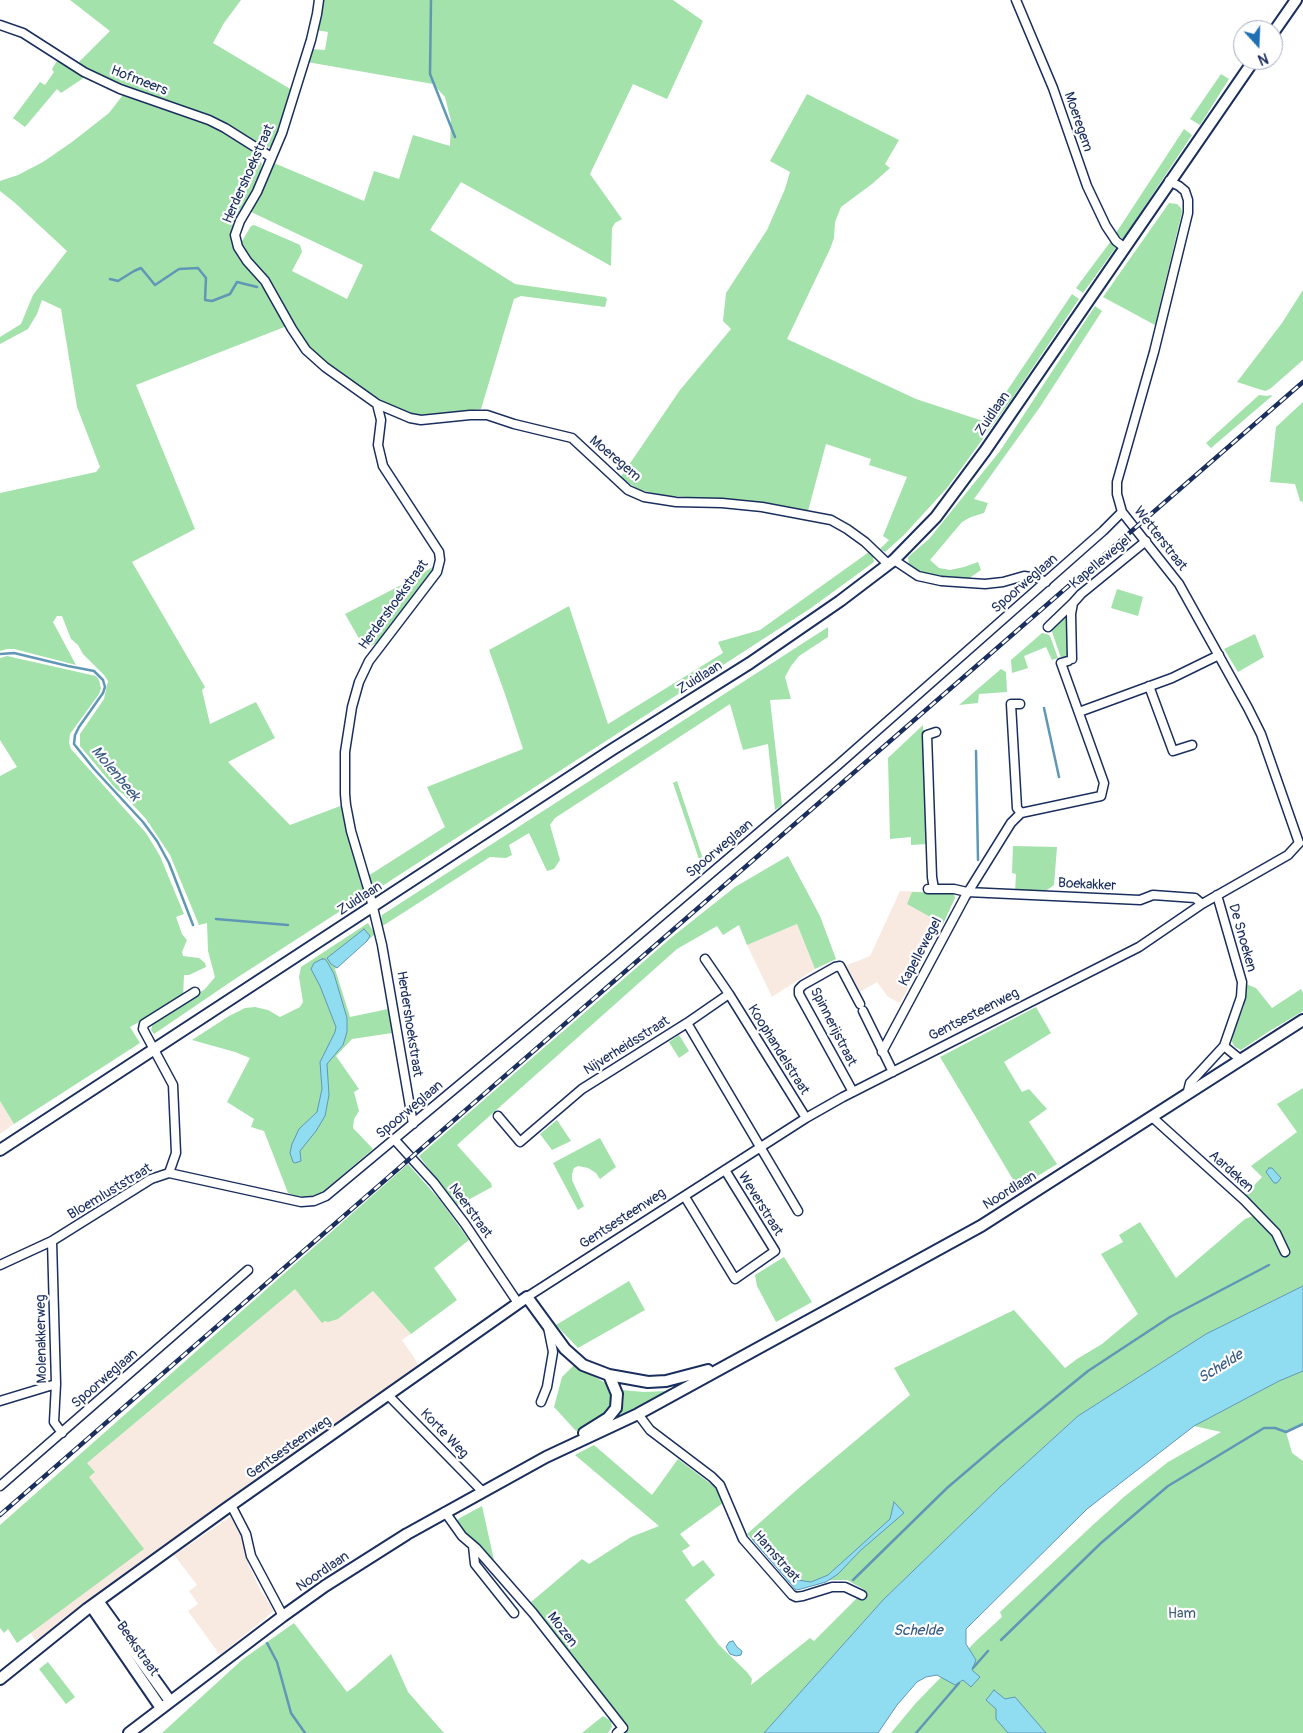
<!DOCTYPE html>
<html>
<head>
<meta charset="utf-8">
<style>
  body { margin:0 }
  #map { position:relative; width:1303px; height:1733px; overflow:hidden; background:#fff; font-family:Pangolin,sans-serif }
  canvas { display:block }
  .north { position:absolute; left:1233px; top:20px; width:50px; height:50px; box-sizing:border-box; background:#fff; border:1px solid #a4acbf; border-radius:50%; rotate:160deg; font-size:14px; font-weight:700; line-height:20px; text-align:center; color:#1b2f5e }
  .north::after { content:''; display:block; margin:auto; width:18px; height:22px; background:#1f6fb2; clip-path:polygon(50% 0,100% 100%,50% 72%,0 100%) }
</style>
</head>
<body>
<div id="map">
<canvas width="1303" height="1733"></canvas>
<div class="north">N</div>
</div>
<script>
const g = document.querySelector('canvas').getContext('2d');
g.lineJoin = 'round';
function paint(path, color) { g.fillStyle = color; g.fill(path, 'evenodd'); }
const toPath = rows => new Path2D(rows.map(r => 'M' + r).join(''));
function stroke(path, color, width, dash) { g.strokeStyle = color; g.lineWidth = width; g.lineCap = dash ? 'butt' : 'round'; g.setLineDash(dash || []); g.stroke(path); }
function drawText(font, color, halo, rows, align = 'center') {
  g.font = font + ' Pangolin,sans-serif'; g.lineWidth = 4.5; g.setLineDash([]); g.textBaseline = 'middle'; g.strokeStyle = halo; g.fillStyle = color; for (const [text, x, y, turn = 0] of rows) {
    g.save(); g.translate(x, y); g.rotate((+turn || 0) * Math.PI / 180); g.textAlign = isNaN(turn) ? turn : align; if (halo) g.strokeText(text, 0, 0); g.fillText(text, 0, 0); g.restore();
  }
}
const built = toPath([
  [900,891,954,893,955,898,900,1003,888,997,877,982,860,992,845,966,870,956],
  [797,924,815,969,772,997,747,945],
  [0,1101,14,1124,0,1134],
  [295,1288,326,1321,338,1319,373,1291,411,1334,402,1340,415,1359,419,1367,212,1513,36,1641,0,1591,0,1563,28,1524,94,1472,86,1463],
  [233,1515,242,1532,249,1566,261,1591,274,1611,220,1655,188,1611,198,1604,189,1591,197,1585,174,1555]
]);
const green = toPath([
  [70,0,241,0,224,23,213,43,292,90,272,145,266,149,237,131,215,119,142,94,95,74,78,63,110,31],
  [321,0,673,0,703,21,667,99,633,84,590,174,622,219,615,223,612,228,611,266,461,182,430,230,515,284,605,297,607,299,605,307,521,296,514,299,481,409,426,416,412,416,370,394,350,381,309,347,302,338,274,286,245,253,240,242,242,241,251,226,254,225,298,244,300,245,302,252,292,271,347,299,363,265,249,211,274,163,364,201,374,171,399,179,413,135,450,146,451,121,445,97,433,84,307,62,311,49,325,50,328,32,316,30],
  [57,61,85,77,61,93,57,89,25,127,13,118,40,82,45,85,54,72,52,69],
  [1221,74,1229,79,1200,125,1190,119],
  [807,94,899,140,885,164,890,168,872,184,841,207,835,222,834,238,830,249,787,339,916,399,986,422,1072,294,1079,299,1009,403,947,488,903,536,885,552,880,549,889,540,883,536,907,477,869,465,871,459,826,444,808,511,727,499,667,496,640,490,620,478,680,390,731,329,723,321,726,293,767,230,785,189,790,172,770,161],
  [123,95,207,124,228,134,259,157,262,164,258,180,235,221,230,238,237,254,269,296,287,326,136,385,195,529,132,562,205,687,202,690,210,724,256,702,275,738,228,762,290,825,343,805,348,835,364,892,362,897,235,979,154,1034,151,1030,153,1023,205,989,215,977,208,951,207,923,199,925,170,855,146,819,123,794,116,789,80,746,80,734,104,699,108,681,104,675,83,654,78,645,71,639,62,616,57,616,53,622,76,665,14,649,7,649,0,651,0,493,96,472,100,467,77,407,61,309,42,300,37,314,28,329,0,344,0,337,21,324,33,295,67,251,14,202,0,191,0,181,18,175,43,162,72,142,109,113],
  [1184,129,1192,135,1123,239,1116,233],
  [1169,203,1177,204,1181,208,1182,212,1155,325,1103,297],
  [1111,241,1117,246,1083,293,1076,288],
  [1303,290,1303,360,1270,389,1265,391,1237,382,1282,323],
  [1095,306,1102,311,1040,407,974,499,988,503,984,513,971,517,962,522,930,560,939,568,950,570,964,567,978,562,981,570,968,579,935,576,918,571,909,565,908,557,929,539,1000,451],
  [1259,395,1267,396,1271,395,1272,396,1211,448,1206,443],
  [1303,402,1303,502,1300,501,1295,484,1270,482,1276,427],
  [869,552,873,557,874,562,811,608,373,892,368,876,445,827,427,787,523,749,505,694,489,650,569,606,608,724,723,653,718,642,760,630],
  [436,565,434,570,380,641,365,649,345,614,411,580],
  [1117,589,1143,597,1138,616,1111,608],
  [1070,610,1070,656,1061,658,1051,629,1053,625],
  [828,627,828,637,799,656,791,666,785,677,791,699,770,700,782,805,775,810,768,744,743,750,730,704,555,818,550,825,560,860,554,869,547,871,529,833,509,845,512,855,506,858,490,857,381,927,380,923,382,915],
  [1042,633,1047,634,1050,636,1058,658,1052,660,1046,647,1024,656,1028,668,1012,673,1011,660],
  [1255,634,1264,657,1238,672,1224,649],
  [7,656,87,674,96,676,99,680,101,688,99,694,70,734,69,743,71,749,146,833,160,856,184,914,176,917,182,934,187,940,182,952,183,956,199,958,205,963,206,967,189,975,184,975,183,998,130,1027,140,1043,14,1124,0,1101,0,776,17,767,0,740,0,658],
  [1001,669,1006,672,1007,692,979,694,978,703,959,705],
  [923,725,928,844,911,845,911,837,890,839,888,758],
  [677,781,706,868,703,871,673,783],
  [1013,846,1057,847,1054,885,1043,893,1015,893,1016,874,1012,873],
  [788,856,820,916,836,959,815,969,797,924,747,945,739,925,723,935,717,926,677,949,457,1145,491,1183,492,1187,457,1206,419,1156,672,937,735,887],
  [912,892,954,893,955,898,943,924,907,904],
  [368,923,375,934,335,969,350,1017,388,1009,392,1033,352,1039,336,1056,359,1089,354,1092,359,1111,354,1119,353,1128,373,1149,321,1193,309,1197,297,1196,288,1193,264,1131,251,1127,254,1119,227,1102,250,1058,235,1052,192,1040,229,1016,245,1008,255,1007,268,1010,280,1017,300,1007,303,1002,299,977,301,967],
  [1246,984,1256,988,1272,1008,1301,989,1303,993,1303,1011,1268,1032,1241,1050,1235,1047,1232,1042,1233,1034,1244,1006],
  [1036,1007,1051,1033,1004,1062,1022,1092,1029,1089,1047,1109,1029,1122,1057,1164,1018,1188,940,1057],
  [679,1035,689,1051,679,1058,669,1042],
  [1303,1088,1303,1286,1206,1334,1078,1416,1001,1486,883,1600,764,1733,617,1733,622,1728,575,1666,576,1661,531,1602,582,1559,589,1564,631,1537,659,1526,575,1455,594,1445,652,1495,678,1459,716,1488,723,1503,680,1534,690,1546,682,1551,693,1567,703,1560,715,1575,685,1600,719,1645,747,1672,752,1679,751,1685,810,1638,814,1641,865,1590,847,1580,831,1580,797,1590,747,1534,800,1487,910,1395,894,1368,1014,1310,1065,1368,1077,1359,1102,1344,1138,1314,1101,1254,1123,1242,1119,1235,1140,1222,1176,1278,1245,1219,1253,1216,1244,1196,1262,1177,1251,1166,1297,1132,1277,1104],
  [557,1120,571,1141,552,1150,540,1134],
  [600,1138,616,1167,600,1179,596,1173,588,1168,578,1166,574,1168,572,1174,572,1180,584,1206,578,1210,553,1163],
  [408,1164,439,1199,469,1240,434,1268,457,1300,411,1334,373,1291,338,1319,328,1322,325,1321,322,1323,295,1289,87,1463,95,1472,89,1477,144,1549,17,1643,8,1629,4,1633,0,1628,0,1525],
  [784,1257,812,1302,776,1322,757,1286,755,1275],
  [629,1281,645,1310,578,1348,556,1325],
  [574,1365,609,1385,614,1394,614,1403,608,1413,576,1431,554,1407,562,1377],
  [1303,1371,1303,1424,1286,1432,1292,1453,1303,1461,1303,1733,891,1733,915,1704,978,1639,1002,1617,1000,1612,1095,1523,1125,1496,1168,1462,1221,1432,1194,1426,1279,1381],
  [622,1390,644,1392,666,1391,668,1393,619,1418,623,1408,624,1396],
  [482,1506,494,1560,482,1548,464,1532,458,1521,458,1519],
  [294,1623,347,1692,355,1686,391,1654,408,1692,444,1733,162,1733,243,1659],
  [48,1662,75,1697,66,1704,39,1669],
  [603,1716,611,1721,612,1727,608,1733,582,1733]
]);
const water = toPath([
  [364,929,370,936,367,941,337,968,331,964,327,958,364,929],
  [322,959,325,959,328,963,334,974,347,1018,347,1032,343,1045,327,1064,329,1095,325,1116,316,1131,300,1151,301,1161,295,1163,293,1162,290,1153,292,1144,299,1129,317,1112,322,1089,320,1062,335,1032,336,1027,320,986,311,969,314,963,322,959],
  [1269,1168,1272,1168,1281,1178,1277,1183,1274,1183,1266,1172,1269,1168],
  [1303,1286,1303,1371,1279,1381,1194,1426,1087,1509,966,1629,966,1644,976,1660,972,1670,980,1677,971,1687,963,1680,955,1685,937,1675,926,1677,917,1682,897,1705,878,1733,764,1733,883,1600,1001,1486,1078,1416,1206,1334,1303,1286],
  [894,1502,904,1513,861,1550,838,1574,826,1582,801,1589,796,1590,752,1539,762,1540,797,1580,811,1582,828,1575,890,1519,894,1502],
  [733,1641,737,1647,742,1651,741,1655,736,1656,730,1654,726,1647,729,1642,733,1641],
  [994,1690,1005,1699,1015,1697,1046,1733,1008,1733,996,1719,996,1709,986,1700,994,1690]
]);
const stream = toPath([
  [431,0,430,74,455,137],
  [110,279,118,281,134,271,141,268,155,285,179,269,198,268,206,278,205,300,212,301,230,294,237,282,257,287],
  [0,654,14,653,68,666,94,671,103,680,105,687,103,693,79,727,75,735,74,744,94,769,143,822,157,841,169,863,193,925],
  [1044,708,1059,777],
  [976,751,978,860],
  [216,919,288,925],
  [853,1580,947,1488,1002,1441,1088,1371,1170,1317,1269,1265],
  [1001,1640,1101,1543,1168,1486,1264,1428,1275,1428,1286,1432,1303,1424],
  [267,1643,277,1662,291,1713,305,1733],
  [973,1668,988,1651],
  [916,1733,959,1683]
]);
const street = toPath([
  [319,0,317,14,311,40,282,133,257,192,240,221,235,235,238,247,247,261,265,281,292,329,306,350,325,367,377,404,381,420,378,445,383,466,439,552,440,560,437,572,369,661,359,682,352,707,345,752,345,794,346,805,351,831,370,895,382,945,413,1124],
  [1016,0,1053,88,1087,186,1106,226,1116,241,1125,248],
  [0,25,23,33,84,72,120,89,209,120,225,128,271,157],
  [1169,181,1179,186,1185,191,1188,200,1188,213,1154,352,1117,482,1117,494,1122,512,1179,584,1248,708,1261,734,1299,843],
  [377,404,410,418,421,420,470,415,487,415,514,424,572,438,628,490,644,497,676,502,722,503,762,507,831,520,847,529,865,542,888,564],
  [894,560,918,576,941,581,985,584,1003,582,1024,576,1038,578,1046,582],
  [1048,627,1073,603],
  [1072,659,1071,614,1073,603,1081,594,1146,541],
  [1149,686,1173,751,1192,745],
  [1020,704,1011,704,1017,808,1021,813],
  [1079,712,1172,678,1219,655],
  [928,889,954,889,967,892,1140,900,1153,895,1195,898,1202,904],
  [934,889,932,877,927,735,936,732],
  [705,959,729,994,806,1118],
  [863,1011,893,1072],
  [687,1023,798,1211],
  [1224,1046,1241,1060],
  [882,1052,965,897,1011,823,1021,813,1101,796,1104,783,1061,663,1068,661],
  [853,1092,799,994,799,989,803,985,835,967,840,966,860,1004],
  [1187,1095,1190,1083,1224,1046,1241,997,1242,982,1217,895],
  [498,1116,520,1142,582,1089,687,1023,729,994],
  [1152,1117,1244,1200,1276,1233,1285,1252],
  [394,1139,434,1183,465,1224,518,1303],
  [169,1173,176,1153,173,1085,143,1029,144,1024,195,992],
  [685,1197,735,1279,775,1251,725,1170],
  [52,1241,56,1384,54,1422,62,1433],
  [0,1265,52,1241,151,1179,169,1173,301,1202,314,1201,326,1196,614,956,838,765,1103,531,1122,512],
  [527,1297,806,1118,843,1097,1139,947,1202,904,1288,855,1299,843],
  [388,1395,482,1491],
  [0,1401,56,1384],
  [541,1402,547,1387,553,1352,548,1327],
  [638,1414,650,1430,712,1477,720,1485,743,1539,792,1595,796,1597,803,1596,832,1587,845,1587,862,1595],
  [0,1486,248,1270],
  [231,1505,246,1534,251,1556,283,1616],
  [445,1512,462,1536,476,1548,533,1613,623,1728,617,1733],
  [473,1546,475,1564,514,1613]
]);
const secondary = toPath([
  [1273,33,1296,0],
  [0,1150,613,749,750,663,840,601,894,560,936,517,985,451,1254,60],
  [584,1433,608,1418,616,1408,617,1394,609,1375],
  [98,1601,170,1701],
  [91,1606,161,1708],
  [0,1679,87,1609,224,1510,527,1297,565,1349,583,1365,609,1375,648,1382,666,1381,708,1370],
  [129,1733,283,1616,325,1586,407,1534,546,1457,638,1414,981,1226,1303,1020]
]);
const rail = toPath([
  [0,1515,1303,382]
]);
const streetNames = [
  ["Hofmeers",139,81,21],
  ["Moeregem",1078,122,71],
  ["Herdershoekstraat",249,174,-66],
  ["Zuidlaan",993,414,-56],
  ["Moeregem",615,459,40],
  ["Wetterstraat",1160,539,52],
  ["Kapellewegel",1101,562,-40],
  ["Spoorweglaan",1025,584,-41],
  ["Herdershoekstraat",394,605,-54],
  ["Zuidlaan",700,678,-32],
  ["Spoorweglaan",720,849,-40],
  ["Boekakker",1087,885,3],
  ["Zuidlaan",360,899,-33],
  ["De Snoeken",1242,938,74],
  ["Kapellewegel",921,952,-62],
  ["Gentsesteenweg",974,1015,-27],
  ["Herdershoekstraat",409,1024,81],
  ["Spinnerijstraat",833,1027,63],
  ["Nijverheidsstraat",627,1046,-32],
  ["Koophandelstraat",778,1050,58],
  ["Spoorweglaan",410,1110,-40],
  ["Aardeken",1231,1172,42],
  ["Noordlaan",1010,1191,-32],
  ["Bloemluststraat",110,1192,-31],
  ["Weverstraat",760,1204,58],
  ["Neerstraat",470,1211,54],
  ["Gentsesteenweg",623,1219,-33],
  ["Molenakkerweg",42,1339,-91],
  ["Spoorweglaan",105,1379,-41],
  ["Korte Weg",444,1434,46],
  ["Gentsesteenweg",289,1448,-35],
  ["Hamstraat",776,1557,49],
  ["Noordlaan",323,1572,-34],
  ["Mozen",562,1630,52],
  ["Beekstraat",137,1649,55]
];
const parkNames = [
  ["Ham",1182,1614]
];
const waterNames = [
  ["Molenbeek",115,774,50],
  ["Schelde",1221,1367,-32],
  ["Schelde",918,1631]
];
paint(built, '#f9eae1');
paint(green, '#a3e2aa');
paint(water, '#90dcf1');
stroke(water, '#6197b6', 1);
stroke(stream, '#6197b6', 2.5);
stroke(street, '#1b2f5e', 11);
stroke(secondary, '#1b2f5e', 14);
stroke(street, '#fff', 8);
stroke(secondary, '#fff', 10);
stroke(rail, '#1b2f5e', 4.5);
stroke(rail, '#fff', 2.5, [8]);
drawText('14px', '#1b2f5e', '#fff', streetNames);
drawText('14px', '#3d5c71', '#fff', parkNames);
drawText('italic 15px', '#385a83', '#fff', waterNames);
</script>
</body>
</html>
